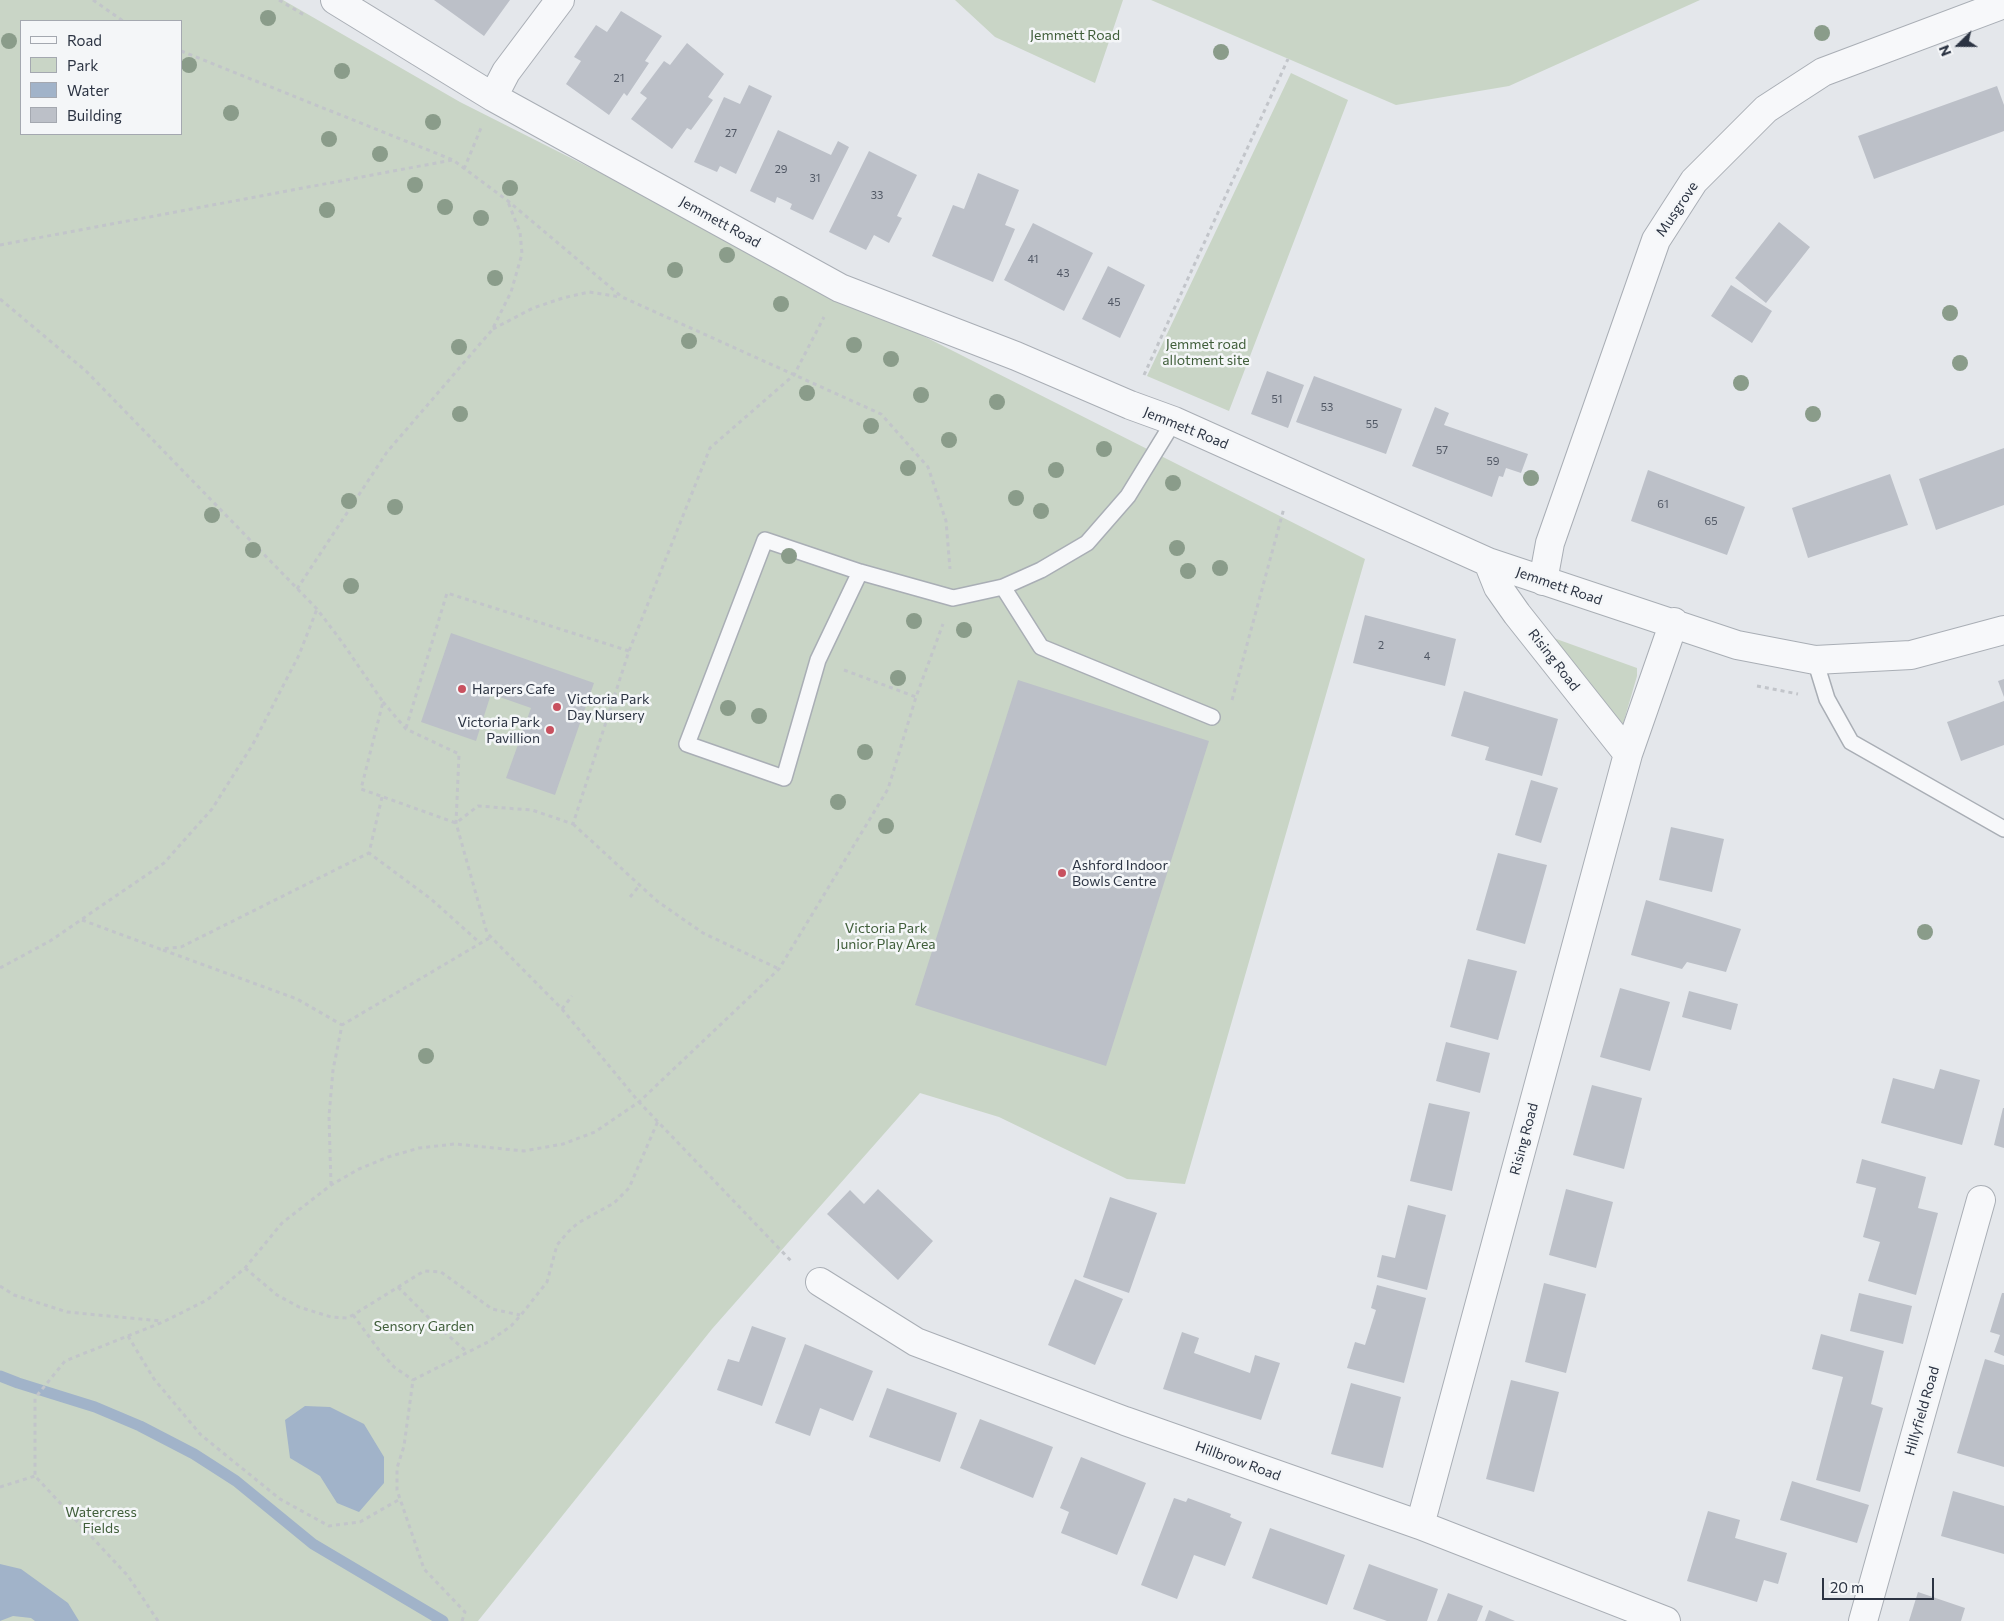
<!DOCTYPE html>
<html>
<head>
<meta charset="utf-8">
<style>
  body { margin:0 }
  #map { position:relative; width:2004px; height:1621px; overflow:hidden; background:#e4e7eb; font-family:Commissioner,sans-serif }
  canvas { display:block }
  .legend { position:absolute; left:20px; top:20px; width:162px; height:115px; box-sizing:border-box; background:#f4f6f8; border:1px solid #a4a8b0; margin:0; padding:6px 9px; list-style:none; font-size:15px; color:#2c3443 }
  .legend li { display:flex; align-items:center; gap:10px; height:25px }
  .legend b { width:25px; border:1px solid #a4a8b0 }
  .north { position:absolute; left:1934px; top:20px; width:50px; height:50px; -webkit-text-stroke:4px #f4f6f8; paint-order:stroke; rotate:248deg; font-size:14px; font-weight:700; line-height:20px; text-align:center; color:#2c3443 }
  .north::after { content:''; display:block; margin:auto; width:18px; height:22px; background:#2c3443; clip-path:polygon(50% 0,100% 100%,50% 72%,0 100%) }
  .scale { position:absolute; left:1822px; top:1578px; width:112px; height:22px; box-sizing:border-box; border:2px solid #2c3443; border-top:0; padding-left:6px; font-size:15px; line-height:18px; white-space:nowrap; color:#2c3443; -webkit-text-stroke:4px #f4f6f8; paint-order:stroke }
</style>
</head>
<body>
<div id="map">
<canvas width="2004" height="1621"></canvas>
<ul class="legend">
<li><b style="height:6px;background:#f7f8fa"></b>Road</li>
<li><b style="height:14px;background:#c9d5c6"></b>Park</li>
<li><b style="height:14px;background:#a1b3c9"></b>Water</li>
<li><b style="height:14px;background:#bcc0c8"></b>Building</li>
</ul>
<div class="north">N</div>
<div class="scale">20 m</div>
</div>
<script>
const g = document.querySelector('canvas').getContext('2d');
g.lineJoin = 'round';
function paint(path, color) { g.fillStyle = color; g.fill(path, 'evenodd'); }
const toPath = rows => new Path2D(rows.map(r => 'M' + r).join(''));
function stroke(path, color, width, dash) { g.strokeStyle = color; g.lineWidth = width; g.lineCap = dash ? 'butt' : 'round'; g.setLineDash(dash || []); g.stroke(path); }
function drawText(font, color, halo, rows, align = 'center') {
  g.font = font + ' Commissioner,sans-serif'; g.lineWidth = 5; g.setLineDash([]); g.textBaseline = 'middle'; g.strokeStyle = halo; g.fillStyle = color; for (const [text, x, y, turn = 0] of rows) {
    g.save(); g.translate(x, y); g.rotate((+turn || 0) * Math.PI / 180); g.textAlign = isNaN(turn) ? turn : align; if (halo) g.strokeText(text, 0, 0); g.fillText(text, 0, 0); g.restore();
  }
}
const green = toPath([
  [0,0,283,0,460,102,1365,559,1185,1184,1127,1179,999,1117,920,1093,712,1329,478,1621,0,1621],
  [21,21,181,21,181,134,21,134],
  [955,0,1123,0,1095,83,995,37],
  [1151,0,1700,0,1509,86,1396,105],
  [1291,73,1348,100,1229,411,1147,376],
  [1548,636,1637,668,1637,676,1623,724,1544,637]
]);
const water = toPath([
  [305,1406,330,1407,364,1424,384,1457,384,1483,359,1512,337,1503,320,1476,290,1458,285,1420],
  [0,1564,21,1569,68,1603,79,1621,35,1621,31,1618,13,1616,0,1621]
]);
const stream = toPath([
  [0,1376,18,1383,95,1407,140,1426,194,1454,236,1481,313,1544,443,1621]
]);
const building = toPath([
  [434,0,510,0,484,36],
  [621,11,662,36,645,61,649,63,627,96,624,93,609,115,566,84,581,61,574,57,596,25,607,32],
  [687,43,724,74,708,97,713,100,691,130,687,128,672,149,631,119,647,98,640,93,664,61,670,65],
  [749,85,772,96,736,174,720,166,717,172,694,162,724,97,740,104],
  [1997,86,2004,105,2004,131,1874,179,1858,136],
  [778,130,831,155,838,141,849,147,813,220,790,209,792,204,786,201,777,197,775,203,750,191],
  [869,151,917,175,897,216,902,218,889,243,874,235,866,250,829,232],
  [978,173,1019,190,1005,225,1015,229,993,282,932,256,953,205,964,209],
  [1779,222,1810,247,1766,303,1735,278],
  [1033,223,1093,253,1064,311,1004,280],
  [1108,266,1145,285,1120,338,1082,319],
  [1731,285,1772,311,1752,343,1711,316],
  [1267,371,1304,385,1288,428,1251,414],
  [1314,376,1402,409,1386,454,1296,422],
  [1435,407,1449,413,1444,425,1528,454,1521,473,1506,468,1503,477,1499,476,1492,497,1412,466],
  [2004,448,2004,505,1936,530,1919,479],
  [1648,470,1745,507,1727,555,1631,521],
  [1890,474,1908,525,1808,558,1792,508],
  [1365,615,1456,639,1445,686,1353,663],
  [451,633,594,683,555,795,506,778,531,708,491,694,476,741,421,722],
  [2004,679,2004,697,1998,681],
  [1018,680,1209,741,1106,1066,915,1005],
  [1464,691,1558,719,1542,776,1485,760,1489,747,1451,736],
  [2004,701,2004,745,1961,761,1947,722],
  [1531,780,1558,788,1541,843,1515,835],
  [1671,827,1724,839,1712,892,1659,880],
  [1498,853,1547,865,1525,944,1476,930],
  [1646,900,1741,929,1726,972,1687,962,1682,969,1631,955],
  [1468,959,1517,971,1498,1040,1450,1027],
  [1620,988,1670,1002,1650,1071,1600,1057],
  [1689,991,1738,1004,1731,1030,1682,1017],
  [1446,1042,1490,1053,1480,1093,1436,1081],
  [1940,1069,1980,1080,1962,1145,1881,1123,1893,1078,1934,1089],
  [1592,1085,1642,1098,1624,1169,1573,1155],
  [1429,1103,1470,1112,1452,1191,1410,1181],
  [2003,1108,2004,1108,2004,1148,1994,1145],
  [1862,1159,1926,1177,1918,1208,1938,1213,1916,1295,1868,1281,1880,1242,1863,1237,1876,1188,1856,1183],
  [878,1189,933,1241,898,1280,827,1214,850,1190,864,1204],
  [1566,1189,1613,1202,1596,1268,1549,1255],
  [1110,1197,1157,1213,1129,1293,1083,1277],
  [1408,1205,1446,1215,1427,1290,1377,1277,1382,1255,1395,1258],
  [1075,1279,1123,1299,1095,1365,1048,1345],
  [1544,1283,1586,1294,1566,1373,1525,1362],
  [1377,1285,1426,1298,1404,1383,1347,1368,1355,1342,1365,1345,1376,1310,1371,1308],
  [1859,1293,1912,1306,1903,1344,1850,1331],
  [2002,1293,2004,1293,2004,1356,1994,1352,2000,1335,1990,1332],
  [752,1326,786,1338,762,1406,717,1390,728,1359,739,1362],
  [1182,1332,1199,1338,1194,1353,1250,1373,1255,1355,1280,1363,1261,1420,1163,1389],
  [1821,1334,1884,1351,1871,1404,1883,1408,1860,1492,1816,1480,1843,1377,1812,1369],
  [805,1344,873,1371,853,1421,820,1408,810,1436,775,1423],
  [1985,1359,2004,1365,2004,1467,1957,1453],
  [1511,1380,1559,1392,1534,1492,1486,1479],
  [1351,1383,1401,1397,1383,1468,1331,1454],
  [887,1388,957,1413,940,1462,869,1437],
  [980,1419,1053,1447,1033,1498,960,1468],
  [1081,1457,1146,1483,1117,1555,1061,1533,1069,1512,1060,1508],
  [1792,1481,1869,1505,1857,1543,1780,1520],
  [1953,1491,2004,1506,2004,1554,1941,1536],
  [1174,1498,1186,1502,1188,1498,1231,1514,1230,1517,1242,1522,1225,1566,1194,1555,1177,1599,1141,1585],
  [1708,1511,1740,1520,1735,1538,1787,1553,1778,1584,1764,1580,1757,1602,1687,1581],
  [1270,1528,1345,1555,1327,1605,1252,1578],
  [1369,1564,1438,1589,1427,1621,1387,1621,1353,1609],
  [1918,1592,1965,1608,1961,1621,1909,1621],
  [1448,1593,1483,1606,1477,1621,1437,1621],
  [1489,1610,1515,1621,1485,1621]
]);
const path = toPath([
  [93,0,123,21],
  [279,0,304,15],
  [181,51,453,160,508,201,622,297,881,414,928,467,946,521,950,569],
  [464,169,481,128],
  [0,245,452,160],
  [0,299,86,371,317,609,342,642,383,702,361,789,456,823,478,806,532,810,573,824,629,651,710,448,794,375,824,317],
  [493,329,533,308,563,298,589,292,621,297],
  [1144,375,1288,59],
  [297,589,387,452,492,330,511,292,522,254,520,232,508,202],
  [844,670,916,697],
  [1757,686,1798,694],
  [1232,700,1284,508],
  [383,702,406,729,459,754,456,823,487,933,562,1009,639,1102,793,1263],
  [406,728,447,593,629,651],
  [382,797,369,853,431,899,480,943],
  [573,824,657,901,703,933,779,969],
  [630,897,640,885],
  [82,920,160,949,181,947,369,853],
  [163,950,297,999,342,1025],
  [0,968,50,941,164,863,212,809,253,744,299,655,317,609],
  [562,1009,572,996],
  [331,1185,329,1116,333,1070,342,1025,491,937],
  [245,1268,277,1295,299,1307,331,1317,347,1318,353,1315,424,1271,441,1272,492,1309,520,1315],
  [0,1286,14,1295,67,1312,161,1321],
  [398,1287,433,1322,467,1352],
  [353,1315,379,1350,394,1367,413,1380],
  [128,1336,154,1379,201,1435,280,1499,329,1526,360,1522,400,1499],
  [0,1487,35,1476],
  [158,1621,128,1576,35,1476,35,1398,65,1361,163,1322,207,1300,245,1268,282,1223,331,1185,359,1169,388,1157,419,1148,455,1144,524,1151,563,1144,595,1132,639,1102,779,969,888,789,916,697,943,624],
  [462,1621,465,1612,424,1569,397,1490,397,1468,404,1446,413,1380,488,1342,511,1326,521,1315,547,1282,557,1245,568,1232,578,1223,614,1203,629,1188,658,1121]
]);
const lane = toPath([
  [860,572,818,660,784,778,687,744,765,540,860,572,953,598,1003,587,1041,570,1087,543,1128,496,1174,421],
  [1003,587,1041,647,1212,717],
  [1815,660,1827,699,1851,742,2004,829]
]);
const street = toPath([
  [335,0,493,97,840,288,1016,356,1130,405,1174,421,1488,562,1737,645,1815,660,1911,655,2004,630],
  [493,97,506,72,560,0],
  [1488,562,1498,587,1517,614,1628,754],
  [1543,581,1550,543,1656,240,1694,181,1766,109,1823,72,2004,4],
  [820,1282,916,1342,1125,1421,1420,1525,1666,1621],
  [1420,1525,1628,754,1674,622],
  [1863,1621,1981,1200]
]);
const trees = [
  [268,18],
  [1822,33],
  [9,41],
  [1221,52],
  [189,65],
  [342,71],
  [231,113],
  [433,122],
  [329,139],
  [380,154],
  [415,185],
  [510,188],
  [445,207],
  [327,210],
  [481,218],
  [727,255],
  [675,270],
  [495,278],
  [781,304],
  [1950,313],
  [689,341],
  [854,345],
  [459,347],
  [891,359],
  [1960,363],
  [1741,383],
  [807,393],
  [921,395],
  [997,402],
  [460,414],
  [1813,414],
  [871,426],
  [949,440],
  [1104,449],
  [908,468],
  [1056,470],
  [1531,478],
  [1173,483],
  [1016,498],
  [349,501],
  [395,507],
  [1041,511],
  [212,515],
  [1177,548],
  [253,550],
  [789,556],
  [1220,568],
  [1188,571],
  [351,586],
  [914,621],
  [964,630],
  [898,678],
  [728,708],
  [759,716],
  [865,752],
  [838,802],
  [886,826],
  [1925,932],
  [426,1056]
];
const markers = [
  [462,689,5,"#c8515f"],
  [557,707,5,"#c8515f"],
  [550,730,5,"#c8515f"],
  [1062,873,5,"#c8515f"]
];
const numberNames = [
  ["21",619,78],
  ["27",731,133],
  ["29",781,169],
  ["31",815,178],
  ["33",877,195],
  ["41",1033,259],
  ["43",1063,273],
  ["45",1114,302],
  ["51",1277,399],
  ["53",1327,407],
  ["55",1372,424],
  ["57",1442,450],
  ["59",1493,461],
  ["61",1663,504],
  ["65",1711,521],
  ["2",1381,645],
  ["4",1427,656]
];
const parkNames = [
  ["Jemmett Road",1075,35],
  ["Jemmet road",1206,344],
  ["allotment site",1206,360],
  ["Victoria Park",886,928],
  ["Junior Play Area",886,944],
  ["Sensory Garden",424,1326],
  ["Watercress",101,1512],
  ["Fields",101,1528]
];
const streetNames = [
  ["Musgrove",1677,209,-56],
  ["Jemmett Road",720,222,29],
  ["Jemmett Road",1186,428,22],
  ["Jemmett Road",1559,586,19],
  ["Rising Road",1554,660,52],
  ["Rising Road",1524,1139,-75],
  ["Hillyfield Road",1922,1411,-74],
  ["Hillbrow Road",1238,1461,20]
];
const poiNames = [
  ["Harpers Cafe",472,689],
  ["Victoria Park",567,699],
  ["Day Nursery",567,715],
  ["Victoria Park",540,722,"right"],
  ["Pavillion",540,738,"right"],
  ["Ashford Indoor",1072,865],
  ["Bowls Centre",1072,881]
];
paint(green, '#c9d5c6');
paint(water, '#a1b3c9');
stroke(stream, '#a1b3c9', 11);
paint(building, '#bcc0c8');
stroke(lane, '#a9aeb5', 18);
stroke(street, '#a9aeb5', 30);
stroke(path, '#c2c5ca', 3, [4, 4]);
stroke(lane, '#f7f8fa', 15);
stroke(street, '#f7f8fa', 28);
g.fillStyle = '#8a9c8a';
for (const [x, y] of trees) { g.beginPath(); g.arc(x, y, 8, 0, 2 * Math.PI); g.fill(); }
for (const [x, y, r, color] of markers) { const dot = new Path2D(); dot.arc(x, y, r, 0, 2 * Math.PI); g.fillStyle = color; g.fill(dot); stroke(dot, '#f4f6f8', 2); }
drawText('11px', '#505764', null, numberNames);
drawText('14px', '#405e3a', '#f4f6f8', parkNames);
drawText('14px', '#2c3443', '#f4f6f8', streetNames);
drawText('14px', '#2c3443', '#f4f6f8', poiNames, 'left');
</script>
</body>
</html>
